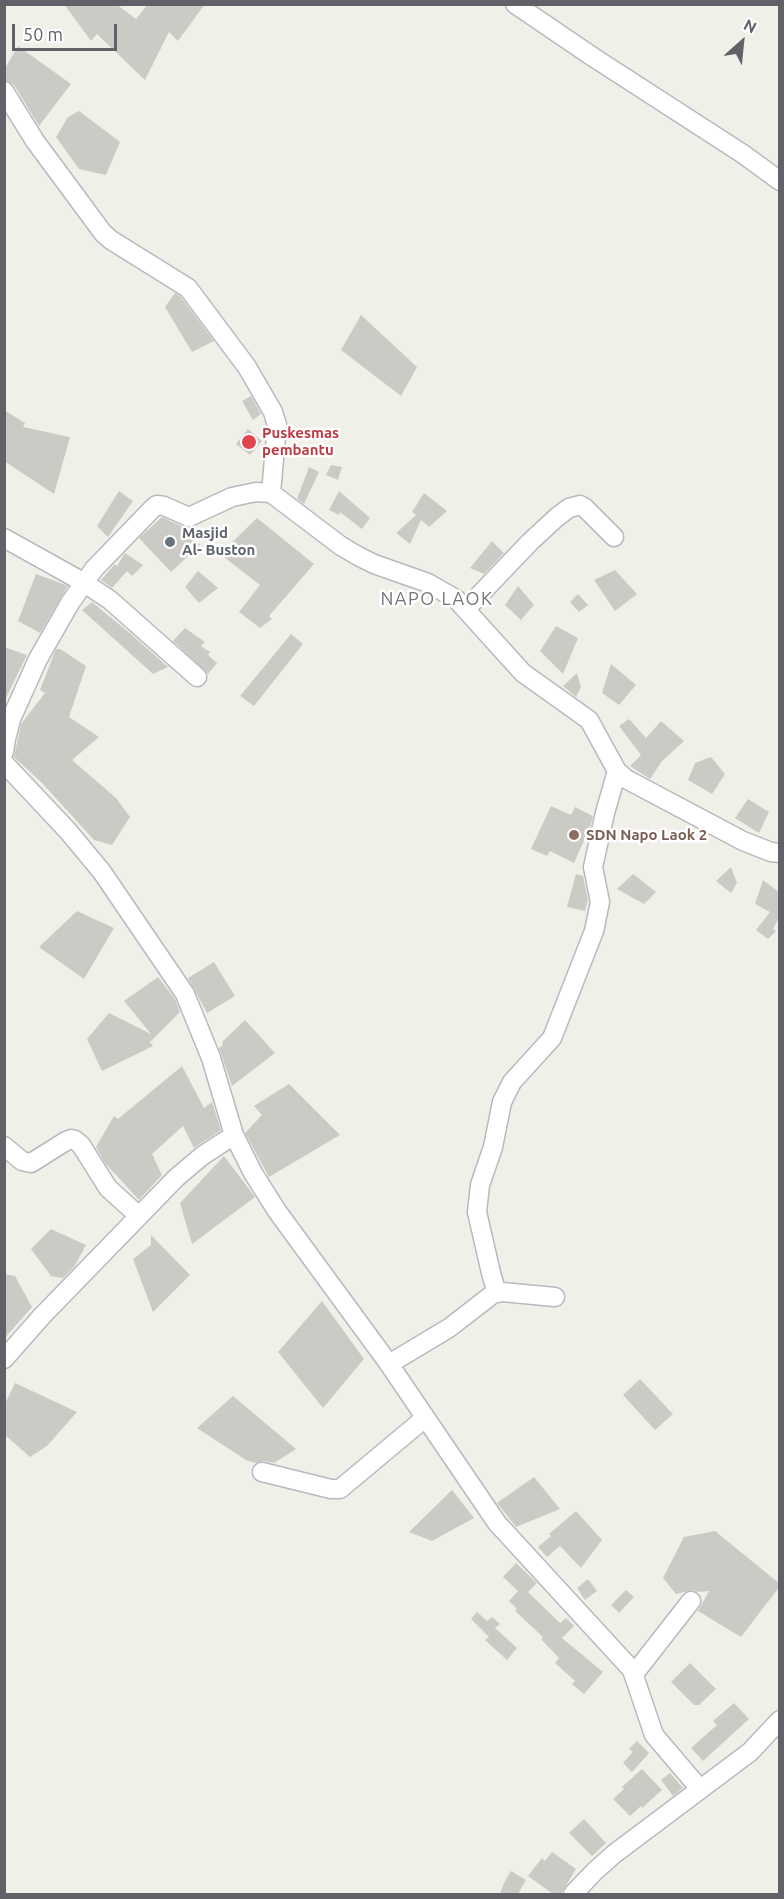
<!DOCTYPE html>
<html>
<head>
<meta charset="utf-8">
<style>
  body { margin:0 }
  #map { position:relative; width:784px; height:1899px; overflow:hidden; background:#f0f0e8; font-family:Ubuntu,sans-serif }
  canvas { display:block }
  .frame { position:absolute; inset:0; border:6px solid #606267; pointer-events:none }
  .north { position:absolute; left:712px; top:12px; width:60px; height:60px; -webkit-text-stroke:4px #fff; paint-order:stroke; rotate:27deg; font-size:16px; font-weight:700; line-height:24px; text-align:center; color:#606267 }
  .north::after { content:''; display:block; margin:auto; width:21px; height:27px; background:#606267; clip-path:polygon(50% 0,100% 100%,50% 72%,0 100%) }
  .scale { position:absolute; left:12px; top:24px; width:105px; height:27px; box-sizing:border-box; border:3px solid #606267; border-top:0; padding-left:8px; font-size:18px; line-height:21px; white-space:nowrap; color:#606267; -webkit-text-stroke:4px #fff; paint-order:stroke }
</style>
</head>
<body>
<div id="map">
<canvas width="784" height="1899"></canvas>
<div class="frame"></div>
<div class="north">N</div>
<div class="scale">50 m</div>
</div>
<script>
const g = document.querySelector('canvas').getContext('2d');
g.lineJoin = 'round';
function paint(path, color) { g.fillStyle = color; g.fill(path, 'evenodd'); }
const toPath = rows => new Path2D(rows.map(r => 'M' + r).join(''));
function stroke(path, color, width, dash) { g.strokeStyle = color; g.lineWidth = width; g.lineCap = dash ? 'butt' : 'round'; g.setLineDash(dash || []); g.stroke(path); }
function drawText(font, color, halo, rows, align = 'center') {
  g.font = font + ' Ubuntu,sans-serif'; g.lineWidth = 5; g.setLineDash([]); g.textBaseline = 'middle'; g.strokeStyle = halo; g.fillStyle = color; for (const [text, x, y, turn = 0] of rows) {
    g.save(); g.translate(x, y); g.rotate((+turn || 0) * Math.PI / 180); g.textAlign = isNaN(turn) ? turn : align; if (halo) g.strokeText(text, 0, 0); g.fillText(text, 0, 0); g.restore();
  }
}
const building = toPath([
  [64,4,116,4,136,19,148,4,205,4,178,41,169,32,145,80,97,34,91,41],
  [18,46,71,84,39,126,14,85,4,80,4,70],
  [79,111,120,142,106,175,79,169,56,137,68,117],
  [175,293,180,296,214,341,192,352,165,307],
  [361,315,417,367,401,396,341,350],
  [251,396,261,414,253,420,242,401],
  [4,410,25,423,23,427,70,437,54,494,4,461],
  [248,429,262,441,250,455,236,444],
  [331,465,342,467,338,480,326,475],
  [309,467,319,472,304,504,297,499],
  [119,491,133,501,108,537,97,526],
  [339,491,370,518,362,529,340,512,339,515,329,510],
  [424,493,447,511,429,527,421,520,410,544,396,533,416,515,412,512],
  [162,517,183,527,200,545,171,572,139,538],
  [257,518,314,564,269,616,272,619,260,628,239,612,260,585,220,554],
  [492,541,504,553,484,574,470,568],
  [125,553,143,565,132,576,127,571,112,588,101,580,115,564,117,566],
  [615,570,637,594,615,611,594,580],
  [198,571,218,588,199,603,185,587],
  [36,574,68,586,40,633,18,621],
  [518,586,534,605,521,620,505,605],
  [578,594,588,605,579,612,570,602],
  [92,602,132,635,168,667,153,674,82,610],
  [556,626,578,638,563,674,540,651],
  [185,628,205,642,201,646,210,652,208,655,217,663,208,674,173,641],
  [291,634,303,644,254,706,240,696],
  [4,647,27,655,4,702],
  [56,649,60,649,86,666,69,717,99,737,72,760,116,798,130,817,112,845,94,840,43,784,14,757,21,724,45,693,40,690],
  [611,664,636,685,619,705,602,693],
  [577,673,581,687,576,697,563,686],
  [629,719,646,738,661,721,684,741,662,761,650,779,630,766,641,755,619,726],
  [711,757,725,774,712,794,688,780,695,763],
  [748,799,769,812,759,833,735,818],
  [551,806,571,815,575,807,593,816,590,827,574,863,550,851,547,856,531,849],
  [731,867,737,883,731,893,716,881],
  [576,874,583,876,588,900,585,911,567,907],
  [633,874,656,892,644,904,617,889],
  [763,880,780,893,780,916,773,929,776,931,768,939,756,930,770,912,755,904],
  [77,911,114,928,84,979,39,947],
  [214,962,235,996,207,1013,188,978],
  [158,977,175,999,180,1012,150,1042,153,1046,102,1071,87,1039,109,1013,151,1034,124,1001],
  [245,1020,275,1053,232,1086,219,1048,223,1045,222,1042],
  [182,1066,204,1108,212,1102,221,1130,194,1148,183,1126,152,1154,162,1175,139,1200,105,1163,96,1147,114,1116,118,1119],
  [289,1084,340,1135,269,1177,245,1133,262,1115,254,1106],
  [224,1156,255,1197,192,1244,180,1203],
  [51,1229,86,1245,74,1267,63,1278,51,1276,31,1249],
  [151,1235,190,1275,153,1312,133,1259,151,1245],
  [4,1274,15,1276,32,1307,4,1339],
  [322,1301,364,1359,323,1408,278,1352],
  [640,1379,673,1414,655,1430,623,1395],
  [15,1383,77,1412,47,1446,30,1457,4,1434,4,1406],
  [233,1396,296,1449,274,1463,264,1461,256,1463,246,1460,197,1428],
  [534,1477,560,1509,516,1527,497,1503],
  [452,1490,474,1518,432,1541,409,1532],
  [576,1511,602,1540,581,1568,560,1546,547,1557,538,1547,551,1536,549,1534],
  [715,1531,780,1584,780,1586,741,1637,698,1611,709,1591,698,1592,692,1590,676,1594,663,1578,684,1537],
  [516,1563,537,1583,528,1592,560,1623,566,1618,574,1626,562,1638,603,1672,584,1694,572,1684,575,1681,555,1663,559,1658,541,1639,543,1637,515,1611,517,1609,509,1601,518,1591,503,1577],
  [588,1579,597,1591,585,1600,577,1588],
  [626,1590,634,1597,619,1613,611,1605],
  [477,1612,487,1621,492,1617,500,1624,495,1628,517,1648,507,1660,485,1640,489,1637,471,1619],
  [690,1663,716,1689,699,1705,694,1705,671,1682],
  [734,1703,749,1719,703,1761,691,1748,717,1725,713,1721],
  [637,1741,649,1753,632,1772,623,1763,633,1752,629,1749],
  [642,1769,662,1790,642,1808,641,1806,630,1816,613,1799,624,1789,622,1787],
  [670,1773,683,1788,673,1796,661,1780],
  [584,1819,606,1843,592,1856,569,1833],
  [552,1852,576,1869,561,1894,553,1894,528,1876,542,1858,545,1861],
  [511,1871,526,1880,518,1894,500,1894,504,1883]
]);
const minor = toPath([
  [515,4,593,57,743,154,780,181],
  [4,91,35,141,103,233,111,240,188,288,247,367,273,412,277,425,271,493],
  [4,538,83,582,110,600,197,677],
  [466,609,530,542,557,517,569,508,580,505,585,508,614,537],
  [4,752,6,739,11,719,38,659,70,603,94,569,153,508,157,505,164,506,189,517,232,497,256,492,271,493,341,546,358,556,374,564,428,583,456,599,523,673,589,720,617,771,626,779,743,841,771,852,780,853],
  [4,763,68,831,102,872,185,994,211,1058,234,1135,253,1173,277,1211,389,1364,497,1523,632,1670,654,1735,700,1789],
  [4,1146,22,1161,31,1163,66,1141,71,1139,75,1140,81,1145,108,1188,139,1216],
  [497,1293,491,1273,477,1212,480,1185,493,1147,502,1102,512,1082,552,1038,594,931,600,902,593,867,605,813,617,771],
  [4,1359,42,1316,176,1178,202,1156,234,1135],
  [389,1364,449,1328,493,1294,502,1292,555,1297],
  [262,1472,331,1489,340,1489,425,1418],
  [634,1674,691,1601],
  [573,1894,595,1871,614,1854,750,1752,780,1720]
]);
const markers = [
  [249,442,8,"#e0444e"],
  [170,542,6,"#6b7280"],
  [574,835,6,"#8d6e63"]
];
const healthNames = [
  ["Puskesmas",262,433],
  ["pembantu",262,450]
];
const worshipNames = [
  ["Masjid",182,533],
  ["Al- Buston",182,550]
];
const educationNames = [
  ["SDN Napo Laok 2",586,835]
];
const quarterNames = [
  ["NAPO LAOK",437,599]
];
paint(building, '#cccac5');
stroke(minor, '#b8b9be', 21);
stroke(minor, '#fff', 18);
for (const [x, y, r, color] of markers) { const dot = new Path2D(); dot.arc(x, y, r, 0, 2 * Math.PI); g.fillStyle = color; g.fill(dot); stroke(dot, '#fff', 2); }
drawText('bold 15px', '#be3a42', '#fff', healthNames, 'left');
drawText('bold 15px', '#5b616d', '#fff', worshipNames, 'left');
drawText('bold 15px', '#785e54', '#fff', educationNames, 'left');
g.letterSpacing = '1.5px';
drawText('18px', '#717479', '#fff', quarterNames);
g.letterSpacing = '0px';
</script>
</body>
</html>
